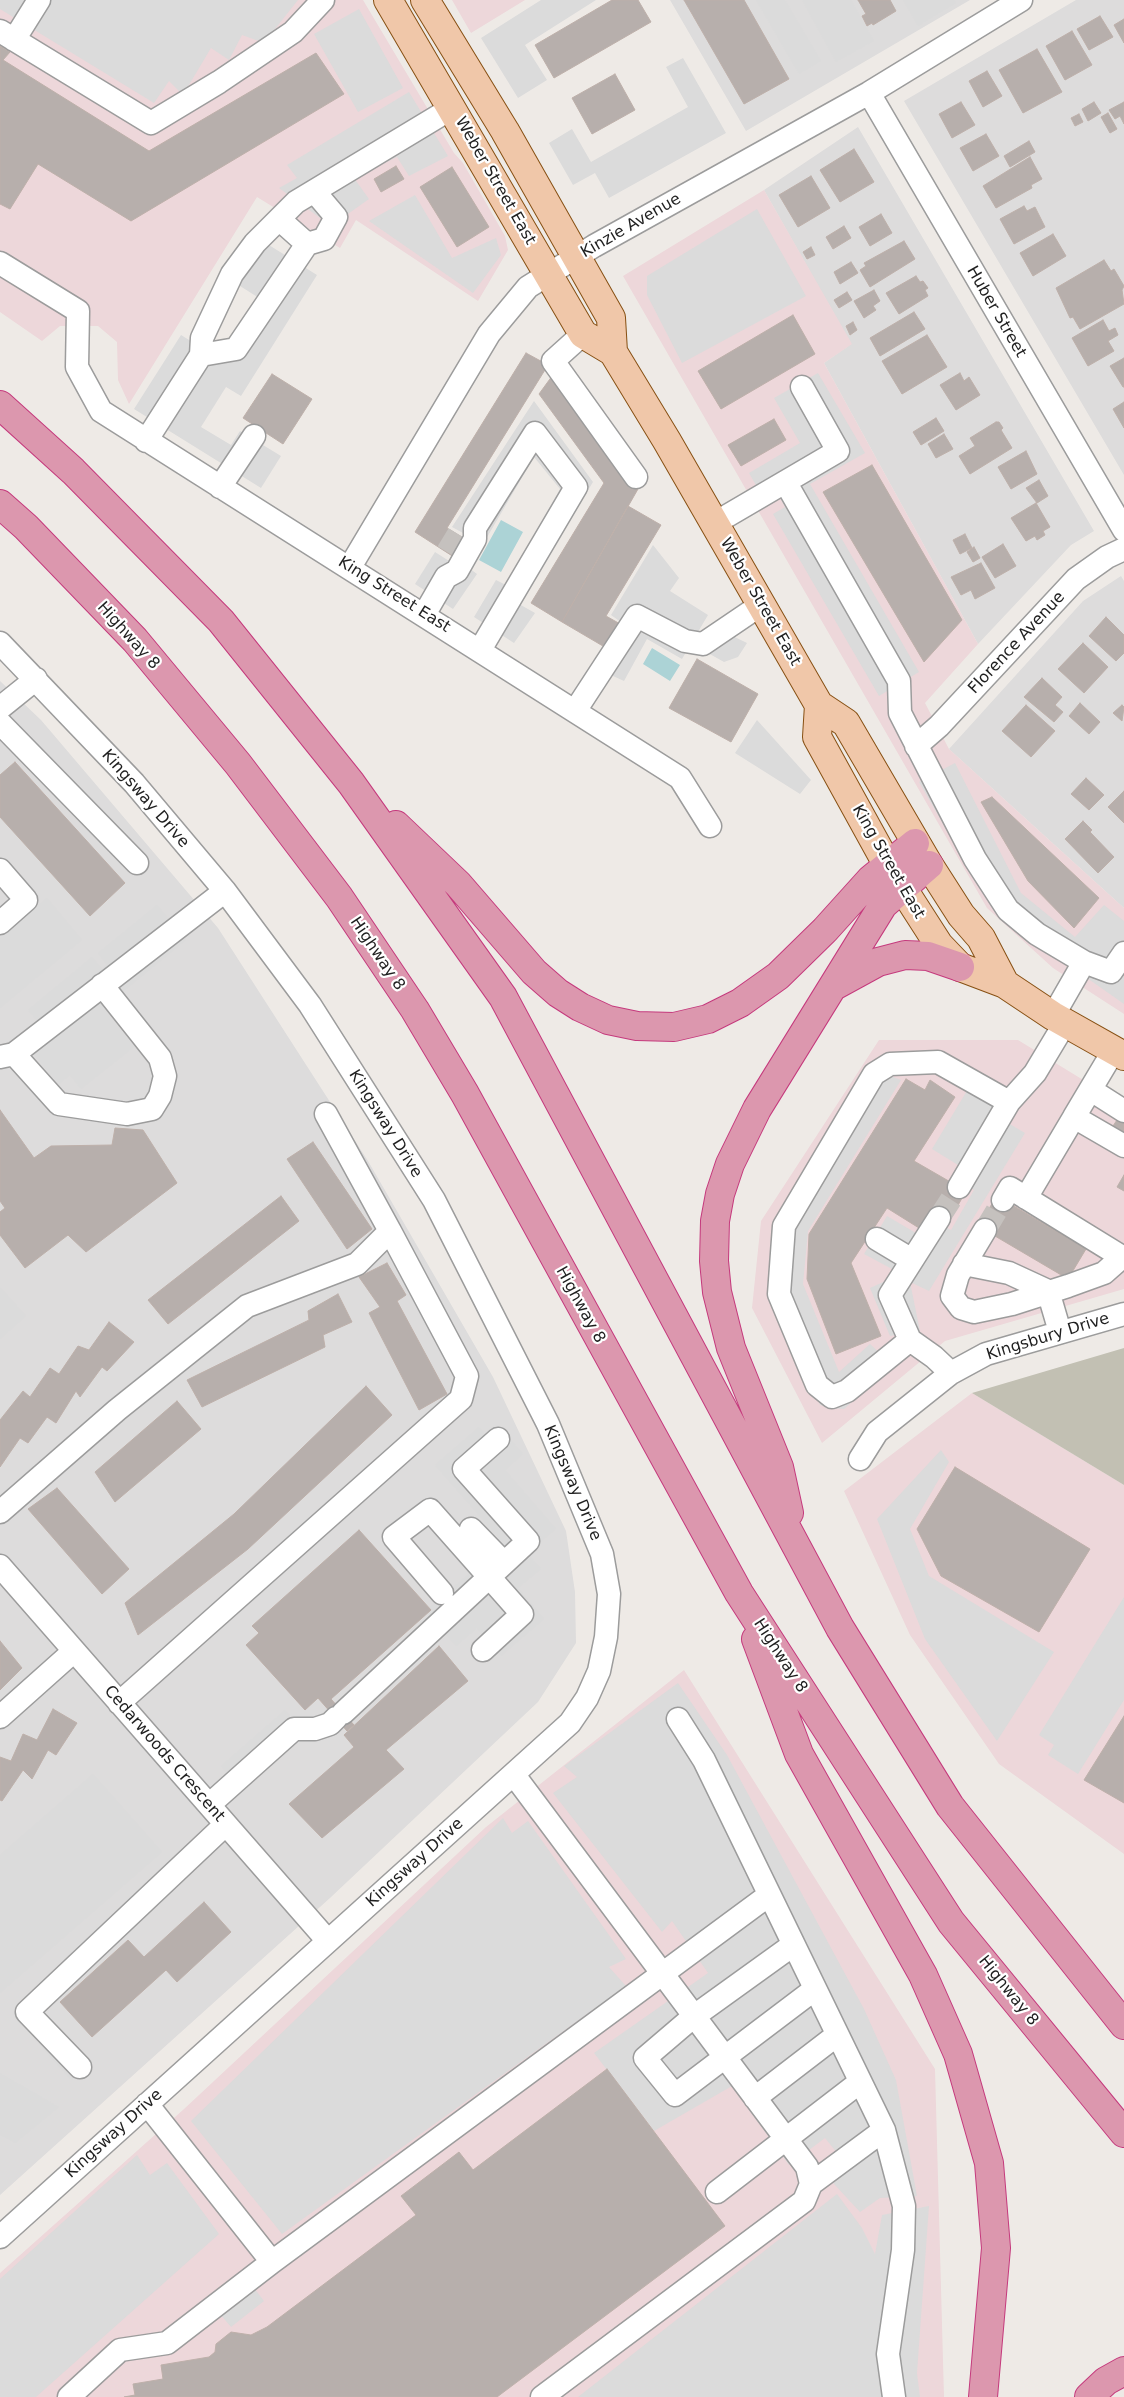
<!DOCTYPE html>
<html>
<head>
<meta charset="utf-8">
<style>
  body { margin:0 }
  canvas { display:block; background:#eeeae6 }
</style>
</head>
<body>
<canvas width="1124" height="2397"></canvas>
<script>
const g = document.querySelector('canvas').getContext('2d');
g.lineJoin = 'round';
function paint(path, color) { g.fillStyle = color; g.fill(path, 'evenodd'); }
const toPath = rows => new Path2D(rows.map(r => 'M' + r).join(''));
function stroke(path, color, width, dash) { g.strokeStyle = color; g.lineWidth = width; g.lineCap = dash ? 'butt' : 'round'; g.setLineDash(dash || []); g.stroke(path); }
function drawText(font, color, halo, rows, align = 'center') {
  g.font = font + ' "DejaVu Sans",sans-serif'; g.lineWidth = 4.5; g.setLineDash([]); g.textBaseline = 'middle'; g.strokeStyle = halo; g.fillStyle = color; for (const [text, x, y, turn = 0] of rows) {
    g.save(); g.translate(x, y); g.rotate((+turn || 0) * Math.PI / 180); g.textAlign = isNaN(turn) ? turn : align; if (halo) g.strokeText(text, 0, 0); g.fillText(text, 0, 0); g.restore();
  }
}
const residential = toPath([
  [670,0,970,0,746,131],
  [1076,0,1124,0,1124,475,904,101],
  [858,127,1094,531,1071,545,978,644,824,363,851,344,764,190],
  [1121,576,1124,581,1124,908,949,749,1083,601],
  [0,681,41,720,218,928,368,1161,493,1377,566,1531,575,1592,576,1643,538,1702,330,1898,0,2195]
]);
const commercial = toPath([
  [0,0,363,0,454,153,463,163,505,236,508,250,478,301,356,220,340,248,257,197,129,404,118,380,117,342,98,326,60,326,42,341,0,312],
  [452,0,525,0,471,33],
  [764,190,852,344,824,363,978,644,925,703,949,749,1124,908,1124,1014,1053,968,987,908,623,276],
  [879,1040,1018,1040,1124,1105,1124,1289,945,1341,822,1443,752,1308,761,1221],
  [972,1393,1124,1485,1124,1854,999,1764,910,1635,844,1491],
  [684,1670,935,2069,944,2397,0,2397,0,2273,184,2109,486,1827]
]);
const construction = toPath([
  [1124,1348,1124,1485,972,1393]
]);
const parking = toPath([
  [0,0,298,0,264,43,242,35,229,60,211,48,183,95,169,81,154,103,0,9],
  [541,0,596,0,525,45,547,80,518,98,481,38],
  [756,0,785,0,821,61,799,74],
  [802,0,851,0,874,41,836,62],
  [903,0,954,0,956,3,918,26],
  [359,9,403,88,358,112,314,34],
  [683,58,726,133,609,198,595,173,573,185,549,143,572,129,591,162,688,107,666,67],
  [409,92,448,156,409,176,397,157,354,178,369,199,331,226,279,188,297,178,287,165],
  [415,195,452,258,496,238,501,255,473,293,369,221],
  [757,209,806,296,682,363,647,295,647,276],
  [248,232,317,275,241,396,226,387,201,427,231,445,240,431,281,456,261,488,134,409,181,335,220,359,259,298,221,274],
  [818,373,865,453,810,484,919,672,879,696,773,514,785,507,779,496,766,503,749,473,800,443,774,398],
  [534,401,593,482,519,604,535,613,514,643,474,617,496,580,506,585,560,489,534,457,469,568,477,574,453,609,415,584,435,552,457,566,474,539,452,527],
  [653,545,679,578,670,591,708,615,682,659,647,639,624,681,602,671,625,625,611,615],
  [712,626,747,643,738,657,724,662,699,648],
  [757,720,811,780,800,794,735,753],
  [955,763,1021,893,1075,937,1104,905,1124,921,1124,1004,1027,936,984,895,919,782],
  [47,898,82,940,0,1008,0,937],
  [157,905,186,940,103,1008,134,1047,81,1089,70,1075,59,1084,34,1054,52,1039,28,1010,92,957,102,969,107,965,98,953],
  [870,1068,901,1080,808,1231,803,1284,839,1372,870,1344,893,1366,844,1409,831,1408,820,1405,770,1288,777,1225],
  [977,1074,1008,1123,1025,1133,929,1291,910,1282,920,1331,890,1336,870,1288,892,1278,892,1269,864,1254,887,1216,921,1236,932,1219,951,1230,974,1190,951,1177,958,1165,932,1149],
  [0,1287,26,1316,0,1339],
  [479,1427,490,1440,502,1430,523,1454,505,1470,556,1529,527,1553,541,1569,518,1588,544,1619,501,1656,477,1628,456,1646,425,1611,504,1544,435,1465],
  [941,1450,949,1462,910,1529,929,1576,1054,1652,997,1741,925,1639,877,1519],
  [1124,1597,1124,1700,1078,1774,1048,1755,1054,1745,1039,1735],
  [678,1683,727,1755,864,2009,896,2080,917,2196,880,2198,860,2212,822,2171,838,2154,825,2138,789,2165,732,2086,654,2131,594,2053,708,1973,672,1921,662,1932,553,1793,577,1777,564,1766],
  [285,1710,295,1722,232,1778,221,1766],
  [93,1774,162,1852,0,1993,0,1855],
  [503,1818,512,1833,528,1821,626,1959,609,1967,626,1986,282,2234,191,2121],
  [42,2017,86,2068,71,2080,27,2030],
  [0,2073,59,2107,15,2143,0,2135],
  [137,2155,150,2175,167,2163,219,2234,36,2397,0,2397,0,2279],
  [837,2194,862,2228,875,2254,882,2215,929,2206,917,2373,920,2397,578,2397],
  [254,2288,264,2301,231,2327,220,2314]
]);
const water = toPath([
  [501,520,523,532,501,572,479,560],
  [652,648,680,665,670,681,643,664]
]);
const building = toPath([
  [612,0,638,0,651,22,554,78,535,45,612,0],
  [684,0,744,0,789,79,744,104,684,0],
  [858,0,890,0,896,11,873,25,872,23,867,26,862,16,866,14,858,0],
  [1100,16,1113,37,1089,50,1077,29,1100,16],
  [1124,19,1124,43,1114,25,1124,19],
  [1072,31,1092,65,1065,80,1046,46,1072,31],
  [0,46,10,52,3,60,149,151,316,53,344,94,131,221,38,164,10,209,0,204,0,46],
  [1037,49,1062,92,1023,113,999,70,1037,49],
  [987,71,1002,96,983,107,969,81,987,71],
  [615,74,635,110,592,134,572,98,615,74],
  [961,102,975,125,952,138,939,114,961,102],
  [1094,102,1101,113,1088,121,1082,109,1094,102],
  [1124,102,1124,124,1120,116,1115,119,1109,110,1124,102],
  [1108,113,1117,129,1110,133,1101,117,1108,113],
  [1079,114,1083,122,1075,126,1071,118,1079,114],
  [986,134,999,156,973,171,960,148,986,134],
  [1029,141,1035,152,1010,167,1004,156,1029,141],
  [854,149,874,182,840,202,820,170,854,149],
  [1030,157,1042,179,1031,185,1032,188,996,208,983,186,1030,157],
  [396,166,404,179,381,192,374,179,396,166],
  [452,167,489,227,457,247,420,187,452,167],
  [811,176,830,208,798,227,779,195,811,176],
  [1024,206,1027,211,1035,207,1045,227,1014,244,1000,219,1024,206],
  [881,214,892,233,870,246,859,227,881,214],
  [844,226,851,238,833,249,826,237,844,226],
  [1053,234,1066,256,1033,276,1020,253,1053,234],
  [904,241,915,259,870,287,860,270,866,266,864,263,904,241],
  [811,247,815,255,807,259,803,252,811,247],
  [1104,260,1111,271,1114,269,1124,286,1122,290,1124,304,1080,329,1073,317,1070,318,1056,288,1104,260],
  [851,262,858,273,840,284,834,272,851,262],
  [916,276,920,282,923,281,928,288,925,290,928,296,899,314,886,293,916,276],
  [874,290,880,301,873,306,876,310,864,318,854,301,874,290],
  [847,292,852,300,839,308,834,300,847,292],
  [914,312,925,329,880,356,870,338,914,312],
  [793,315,815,354,721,409,698,371,793,315],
  [1103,320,1109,331,1115,328,1118,335,1108,341,1114,351,1088,366,1072,338,1103,320],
  [853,322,857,330,850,335,846,326,853,322],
  [927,335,947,367,902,394,882,361,927,335],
  [526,353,548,365,447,528,470,542,457,559,415,532,526,353],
  [1124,358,1124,387,1123,387,1110,366,1124,358],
  [555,372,638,489,562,622,531,603,604,483,539,394,555,372],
  [960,373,964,381,969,377,980,395,956,410,940,385,960,373],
  [272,374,312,399,283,444,243,418,272,374],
  [1124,402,1124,428,1113,409,1124,402],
  [936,418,944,431,921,445,913,432,936,418],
  [774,419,786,440,741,466,728,445,774,419],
  [996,422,999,422,1003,428,1001,430,1012,448,970,474,959,456,975,446,970,438,996,422],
  [944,434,953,449,936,458,928,444,944,434],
  [1026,451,1037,474,1011,489,998,467,1026,451],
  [872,465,962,620,924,662,823,492,872,465],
  [1039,480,1048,496,1037,503,1026,488,1039,480],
  [1036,503,1050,527,1043,531,1045,535,1037,540,1035,536,1026,541,1011,518,1036,503],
  [628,506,661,525,606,616,622,625,608,649,562,622,628,506],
  [965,534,972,548,960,554,953,540,965,534],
  [1003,544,1016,566,995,578,982,557,1003,544],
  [974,547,980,558,973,562,967,552,974,547],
  [981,563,995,588,975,599,971,590,961,595,951,577,981,563],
  [1106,617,1124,635,1124,653,1116,661,1089,636,1106,617],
  [1083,643,1108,667,1084,693,1058,669,1083,643],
  [697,659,758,694,731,742,669,708,697,659],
  [1042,678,1062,697,1055,705,1063,712,1054,722,1024,697,1042,678],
  [1080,703,1100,722,1089,734,1069,716,1080,703],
  [1026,705,1055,731,1031,757,1002,731,1026,705],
  [1122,705,1124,707,1122,721,1113,713,1122,705],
  [15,762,125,883,90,916,0,817,0,775,15,762],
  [1086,778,1104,795,1089,810,1071,794,1086,778],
  [1124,791,1124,823,1108,807,1124,791],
  [992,797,1099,898,1074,928,1028,881,981,802,992,797],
  [1083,821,1092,830,1090,832,1114,857,1098,873,1065,839,1083,821],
  [906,1079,925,1090,930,1080,955,1097,914,1161,966,1191,948,1223,929,1211,919,1228,887,1208,851,1263,881,1336,836,1354,807,1279,809,1234,906,1079],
  [0,1110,34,1158,51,1146,112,1145,115,1128,143,1130,177,1183,86,1252,68,1235,25,1268,0,1235,0,1212,5,1208,0,1201,0,1110],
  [1119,1117,1124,1120,1124,1141,1109,1132,1119,1117],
  [313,1142,372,1229,347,1249,287,1159,313,1142],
  [1124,1175,1124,1191,1117,1187,1124,1175],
  [281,1196,299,1221,168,1324,148,1300,281,1196],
  [997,1196,1086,1249,1068,1279,978,1226,997,1196],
  [387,1263,406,1295,397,1301,447,1394,419,1410,369,1313,380,1307,359,1277,387,1263],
  [338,1294,352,1322,323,1335,325,1347,202,1407,187,1380,309,1320,308,1311,338,1294],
  [109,1322,134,1342,107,1371,102,1367,80,1397,76,1391,56,1423,47,1417,28,1443,20,1438,0,1467,0,1420,23,1391,30,1397,50,1368,59,1374,78,1346,89,1350,109,1322],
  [366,1386,392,1415,248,1549,138,1635,125,1603,234,1514,366,1386],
  [177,1401,201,1429,115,1502,95,1472,177,1401],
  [955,1467,1090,1549,1039,1632,941,1576,917,1529,955,1467],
  [57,1488,129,1569,102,1594,28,1509,57,1488],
  [359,1530,431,1610,331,1699,354,1725,347,1731,318,1698,305,1710,246,1645,259,1633,252,1626,359,1530],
  [0,1641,22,1668,0,1690,0,1641],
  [439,1646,468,1681,386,1750,404,1769,322,1838,289,1804,354,1747,344,1735,439,1646],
  [53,1709,77,1723,56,1755,48,1750,32,1779,23,1770,2,1801,0,1800,0,1757,11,1761,23,1734,37,1740,53,1709],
  [1124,1716,1124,1803,1084,1780,1124,1716],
  [204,1902,231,1932,177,1982,166,1970,92,2037,60,2002,128,1940,144,1957,204,1902],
  [607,2069,725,2226,497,2397,124,2397,135,2395,133,2384,163,2379,161,2365,209,2357,215,2352,216,2344,231,2332,251,2335,267,2327,416,2215,401,2196,459,2152,473,2170,607,2069]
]);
const minorTunnel = toPath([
  [447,552,458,534],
  [939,1218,959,1187],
  [985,1230,1003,1200]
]);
const minor = toPath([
  [0,31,151,123,219,82,293,32,323,0],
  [14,40,39,0],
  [869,93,1124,530],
  [307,244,324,239,336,217,314,191],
  [0,263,78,311,77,367,101,411,680,778,710,826],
  [583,334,553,361,636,477],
  [201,355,236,349,307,244,279,219],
  [146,441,201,355,202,338,232,274,255,243,296,202,452,108],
  [786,483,899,681,900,713,975,859,1008,910,1037,934,1084,962,1111,972,1124,953],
  [220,487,254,436],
  [715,523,838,451,802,387],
  [350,567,489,334,528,287,594,246,869,93,1021,0],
  [424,615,446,577,457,571,475,539,475,528,535,433,576,487,480,650],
  [0,643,134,783,225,891,310,1005,434,1200,548,1424,602,1554,609,1594,606,1637,599,1671,587,1698,570,1723,0,2237],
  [0,708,36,679],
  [575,711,637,616,685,641,703,644,762,604],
  [0,723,137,863],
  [916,746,939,726,1076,579,1107,557,1124,549],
  [0,870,26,900,0,923],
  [1053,1016,1084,962],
  [1114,1050,1074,1117,1124,1146],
  [14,1054,59,1104,127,1114,152,1109,160,1096,165,1076,160,1058,102,985],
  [0,1057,14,1054,225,891],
  [1091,1090,1124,1111],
  [326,1114,390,1231],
  [959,1187,1009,1102,1035,1073,1065,1023],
  [1026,1198,1074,1117],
  [939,1218,890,1295,910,1340,934,1357,951,1373],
  [985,1230,958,1275,952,1296,961,1308,974,1312,1012,1304,1068,1286,1104,1273,1122,1257,1010,1188,1003,1200],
  [877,1239,912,1260],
  [964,1264,1009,1273,1048,1291,1060,1332],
  [910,1340,847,1391,832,1397,817,1385,779,1294,784,1226,874,1074,890,1064,938,1062,1009,1102],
  [860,1459,877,1432,951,1373,986,1354,1124,1314],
  [0,1512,117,1410,247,1306,357,1264,390,1231,467,1376,461,1399,119,1703],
  [471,1529,504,1563],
  [0,1566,328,1941],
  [442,1593,394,1537,430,1510,522,1614,483,1650],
  [343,1713,528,1541,464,1469,498,1439],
  [0,1717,74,1651],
  [678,1719,704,1760,884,2130,904,2206,903,2250,888,2354,894,2397],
  [514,1775,807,2167,811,2184],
  [209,1805,294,1729,315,1729,330,1724,336,1718],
  [793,1945,693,2017,645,2058,675,2095,815,1989],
  [80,2067,27,2012,225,1825],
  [755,2098,837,2035],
  [147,2104,272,2262],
  [717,2192,860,2082],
  [69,2397,120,2350,167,2343,272,2262,769,1895],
  [542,2397,804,2201,811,2184,884,2130]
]);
const major = toPath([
  [388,0,583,334,613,352,667,441,819,705,846,723,929,865,961,915,981,938,1005,984],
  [425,0,505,131,611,318,613,352],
  [819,705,817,737,887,864,939,945,960,967,1005,984,1053,1016,1124,1056]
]);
const highway = toPath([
  [0,405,73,471,221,621,351,783,503,997,840,1628,950,1806,1124,2025],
  [0,504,26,527,135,640,238,764,339,897,415,1010,465,1094,739,1593,951,1922,1124,2133],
  [396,825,458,884,534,972,558,993,580,1007,608,1020,637,1026,674,1027,708,1019,740,1003,778,976,825,930,871,879,915,843],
  [834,986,878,962,905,955,928,956,960,967],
  [789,1513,779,1467,731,1348,717,1292,714,1261,715,1221,720,1194,730,1164,757,1109,883,905,929,865],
  [756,1639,799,1754,923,1975,958,2054,989,2163,996,2248,983,2397],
  [1089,2397,1106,2381,1124,2371]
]);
const streetNames = [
  ["Weber Street East",495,181,60],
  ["Kinzie Avenue",631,226,-30],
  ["Huber Street",996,312,60],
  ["King Street East",394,595,32],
  ["Weber Street East",760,602,60],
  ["Highway 8",128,636,48],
  ["Florence Avenue",1017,643,-47],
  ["Kingsway Drive",145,799,49],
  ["King Street East",888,862,60],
  ["Highway 8",377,954,56],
  ["Kingsway Drive",385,1124,58],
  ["Highway 8",580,1305,61],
  ["Kingsbury Drive",1048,1337,-17],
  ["Kingsway Drive",572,1483,67],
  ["Highway 8",780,1656,57],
  ["Cedarwoods Crescent",164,1754,49],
  ["Kingsway Drive",415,1863,-42],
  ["Highway 8",1008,1991,51],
  ["Kingsway Drive",114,2134,-42]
];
paint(residential, '#dddcdc');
paint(commercial, '#edd7da');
paint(construction, '#c2c0b3');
paint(parking, '#dbdbdb');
paint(water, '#acd3d6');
paint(building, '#b7afac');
stroke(building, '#beb0aa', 1);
stroke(minorTunnel, '#c5c1be', 22, [22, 11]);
stroke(minor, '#9c9c9c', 25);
stroke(major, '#875013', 30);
stroke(highway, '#c53a7d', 30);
stroke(minor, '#fff', 22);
stroke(major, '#f0c7a9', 28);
stroke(highway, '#dc97ae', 28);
drawText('16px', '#1f1f1f', '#fff', streetNames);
</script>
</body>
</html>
